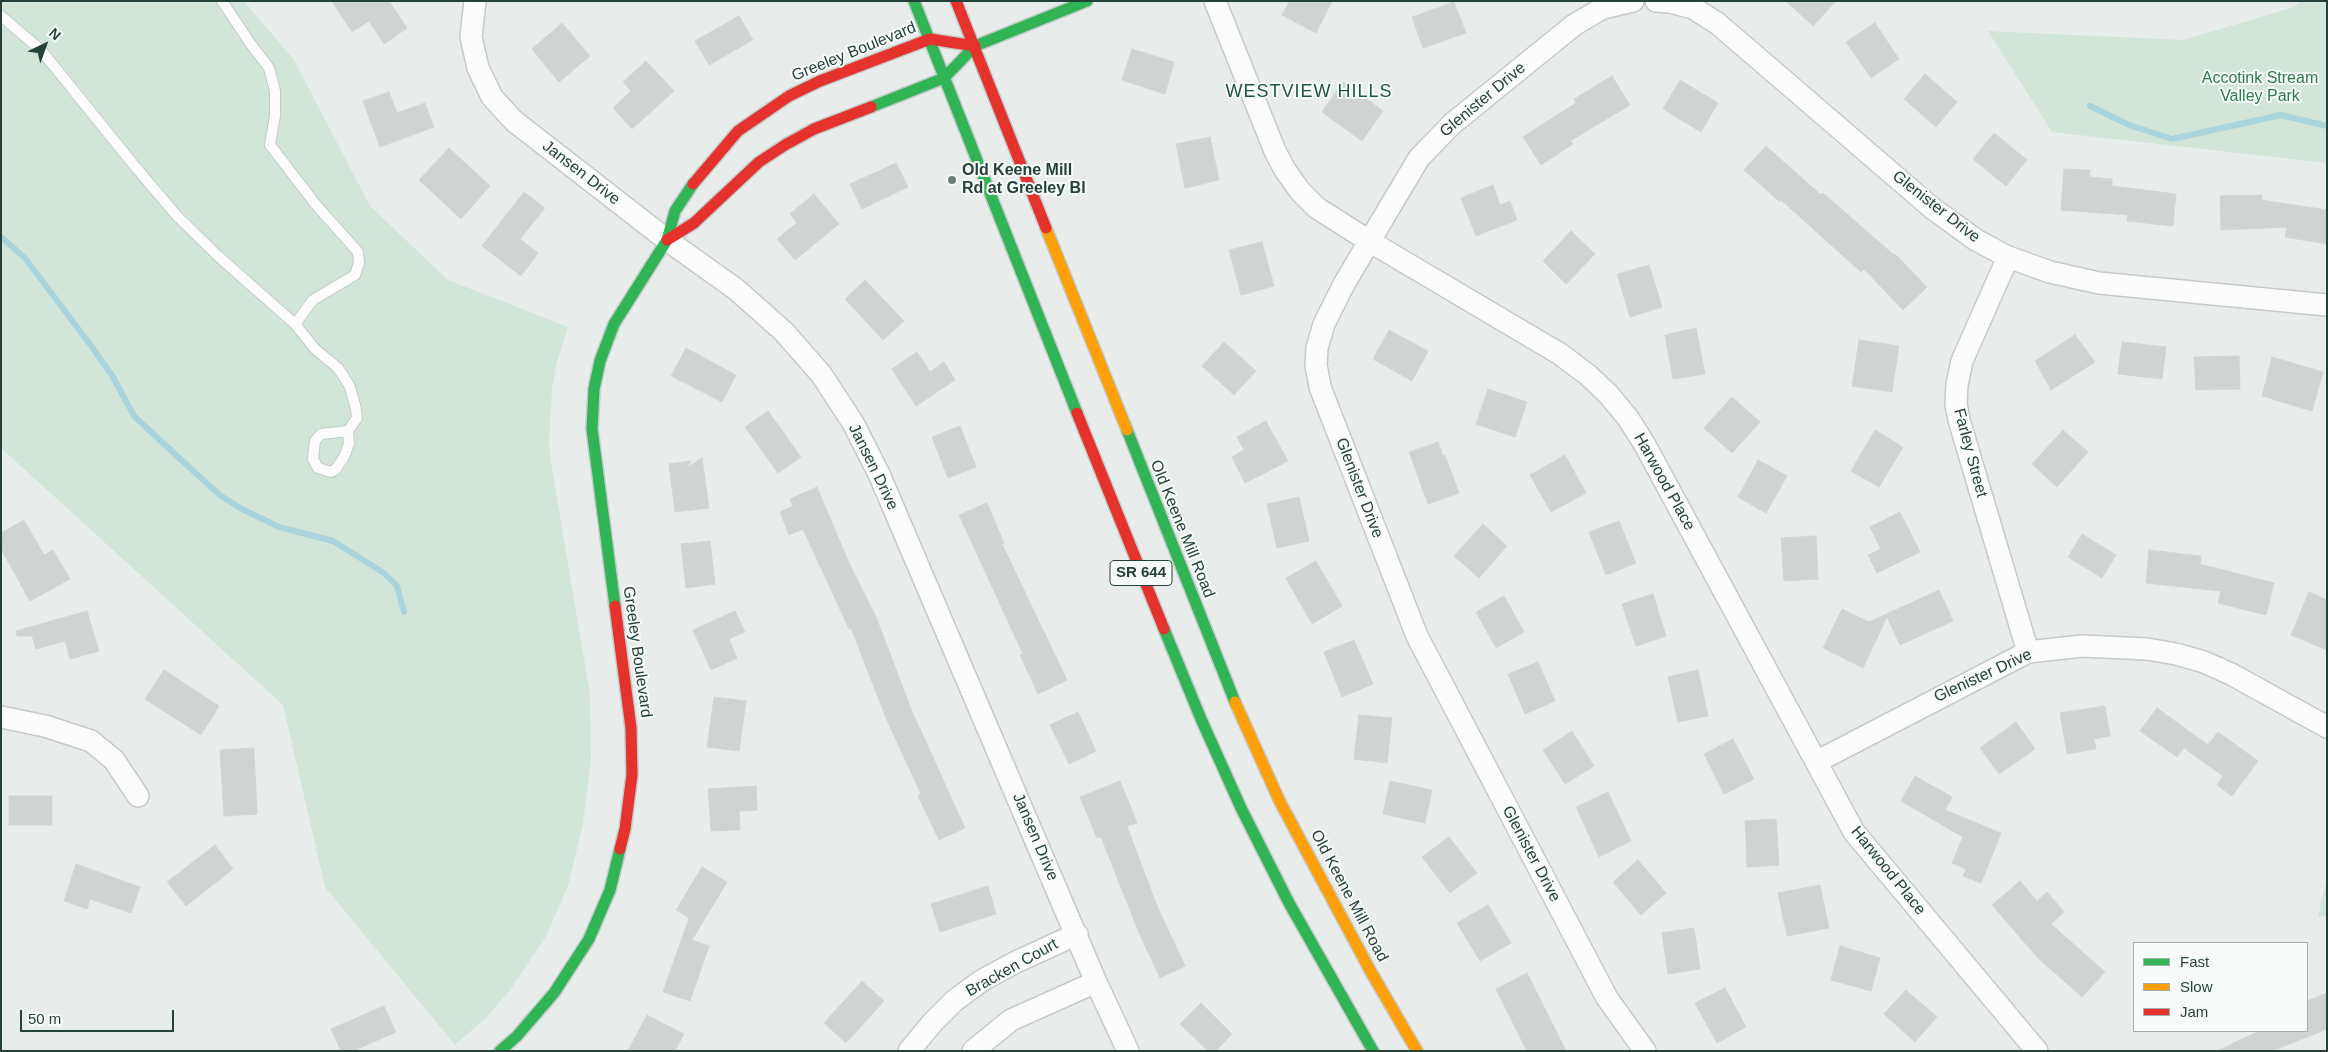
<!DOCTYPE html>
<html>
<head>
<meta charset="utf-8">
<style>
  body { margin:0 }
  #map { position:relative; width:2328px; height:1052px; overflow:hidden; background:#e8edeb; font-family:Arial,sans-serif }
  canvas { display:block }
  .frame { position:absolute; inset:0; border:2px solid #24423a; pointer-events:none }
  .legend { position:absolute; left:2133px; top:942px; width:175px; height:90px; box-sizing:border-box; background:#f7fbf9; border:1px solid #a3b1ad; margin:0; padding:6px 9px; list-style:none; font-size:15px; color:#24423a }
  .legend li { display:flex; align-items:center; gap:10px; height:25px }
  .legend b { width:25px; border:1px solid #a3b1ad }
  .north { position:absolute; left:20px; top:20px; width:50px; height:50px; -webkit-text-stroke:4px #f7fbf9; paint-order:stroke; rotate:42deg; font-size:14px; font-weight:700; line-height:20px; text-align:center; color:#24423a }
  .north::after { content:''; display:block; margin:auto; width:18px; height:22px; background:#24423a; clip-path:polygon(50% 0,100% 100%,50% 72%,0 100%) }
  .scale { position:absolute; left:20px; top:1010px; width:154px; height:22px; box-sizing:border-box; border:2px solid #24423a; border-top:0; padding-left:6px; font-size:15px; line-height:18px; white-space:nowrap; color:#24423a; -webkit-text-stroke:4px #f7fbf9; paint-order:stroke }
</style>
</head>
<body>
<div id="map">
<canvas width="2328" height="1052"></canvas>
<div class="frame"></div>
<ul class="legend">
<li><b style="height:6px;background:#30b455"></b>Fast</li>
<li><b style="height:6px;background:#ff9f0a"></b>Slow</li>
<li><b style="height:6px;background:#e5322d"></b>Jam</li>
</ul>
<div class="north">N</div>
<div class="scale">50 m</div>
</div>
<script>
const g = document.querySelector('canvas').getContext('2d');
g.lineJoin = 'round';
function paint(path, color) { g.fillStyle = color; g.fill(path, 'evenodd'); }
const toPath = rows => new Path2D(rows.map(r => 'M' + r).join(''));
function stroke(path, color, width, dash) { g.strokeStyle = color; g.lineWidth = width; g.lineCap = dash ? 'butt' : 'round'; g.setLineDash(dash || []); g.stroke(path); }
function drawText(font, color, halo, rows, align = 'center') {
  g.font = font + ' Arial,sans-serif'; g.lineWidth = 4; g.setLineDash([]); g.textBaseline = 'middle'; g.strokeStyle = halo; g.fillStyle = color; for (const [text, x, y, turn = 0] of rows) {
    g.save(); g.translate(x, y); g.rotate((+turn || 0) * Math.PI / 180); g.textAlign = isNaN(turn) ? turn : align; if (halo) g.strokeText(text, 0, 0); g.fillText(text, 0, 0); g.restore();
  }
}
const green = toPath([
  [1,1,244,1,294,60,370,206,448,280,568,327,557,362,552,389,549,444,551,462,590,694,591,759,583,824,568,886,546,936,510,990,487,1017,455,1045,325,887,283,705,1,448],
  [2301,1,2327,1,2327,163,2052,132,1988,31,2183,40,2291,8],
  [2327,877,2327,916,2318,917]
]);
const stream = toPath([
  [2090,106,2129,125,2172,139,2281,115,2327,126],
  [1,237,25,258,92,347,113,377,134,416,190,468,221,496,242,509,279,527,333,541,384,573,397,586,404,612]
]);
const building = toPath([
  [332,1,389,1,407,28,384,44,369,21,352,32,332,1],
  [1290,1,1332,1,1316,33,1282,15,1290,1],
  [1786,1,1836,1,1813,26,1786,1],
  [1454,2,1466,33,1423,48,1412,17,1454,2],
  [739,16,753,40,709,65,695,41,739,16],
  [562,23,590,56,559,82,532,49,562,23],
  [1875,23,1899,59,1871,78,1846,42,1875,23],
  [1132,49,1174,62,1165,94,1122,80,1132,49],
  [646,61,674,91,632,129,613,108,631,91,623,82,646,61],
  [1925,74,1957,102,1936,127,1904,99,1925,74],
  [1612,76,1630,105,1570,141,1573,144,1541,165,1523,137,1576,103,1574,99,1612,76],
  [1680,80,1718,103,1701,132,1663,109,1680,80],
  [1343,82,1383,111,1362,141,1322,112,1343,82],
  [389,92,397,113,425,103,434,127,380,147,363,101,389,92],
  [1994,133,2027,160,2006,186,1973,159,1994,133],
  [1210,137,1219,180,1185,188,1176,144,1210,137],
  [1766,146,1821,195,1823,193,1894,255,1895,254,1927,287,1903,310,1864,269,1861,272,1781,200,1780,202,1744,170,1766,146],
  [449,148,490,186,461,219,419,180,449,148],
  [896,163,908,187,862,209,850,184,896,163],
  [2064,169,2090,170,2089,177,2112,179,2112,186,2176,194,2173,226,2127,221,2128,215,2061,210,2064,169],
  [1493,185,1500,205,1510,201,1517,220,1476,236,1461,198,1493,185],
  [524,192,545,208,520,239,538,253,521,276,482,246,524,192],
  [814,194,839,224,795,260,777,239,797,223,790,214,814,194],
  [2262,195,2262,200,2327,210,2327,244,2285,237,2287,227,2221,230,2220,196,2262,195],
  [1571,231,1595,254,1566,284,1543,261,1571,231],
  [1262,242,1274,286,1241,295,1229,250,1262,242],
  [1649,265,1662,307,1630,317,1617,274,1649,265],
  [865,280,904,321,883,340,845,299,865,280],
  [1696,328,1705,374,1673,379,1665,335,1696,328],
  [1389,330,1428,351,1412,381,1373,359,1389,330],
  [2075,335,2095,362,2051,390,2035,361,2075,335],
  [1859,340,1899,346,1892,392,1852,386,1859,340],
  [1224,342,1256,371,1234,395,1202,366,1224,342],
  [2122,342,2166,347,2162,379,2118,374,2122,342],
  [686,348,736,375,722,402,671,376,686,348],
  [917,352,930,372,944,362,955,380,916,406,892,369,917,352],
  [2239,356,2240,389,2196,390,2194,357,2239,356],
  [2272,357,2323,372,2312,411,2262,396,2272,357],
  [1488,389,1527,402,1515,437,1476,424,1488,389],
  [1732,397,1760,422,1732,453,1704,428,1732,397],
  [768,411,801,457,778,473,745,427,768,411],
  [1266,421,1288,461,1245,483,1232,457,1244,450,1237,437,1266,421],
  [960,426,976,467,948,478,932,437,960,426],
  [1875,430,1903,447,1879,487,1851,471,1875,430],
  [2063,430,2088,452,2057,487,2032,464,2063,430],
  [1438,442,1443,456,1445,455,1459,493,1428,504,1409,452,1438,442],
  [1565,455,1586,493,1551,512,1530,475,1565,455],
  [702,458,709,508,675,512,669,464,691,461,687,468,702,458],
  [1758,460,1787,476,1766,513,1738,497,1758,460],
  [817,487,849,563,876,617,911,709,965,828,939,840,918,796,921,794,886,718,851,628,849,629,803,529,789,535,780,512,793,506,790,499,817,487],
  [1299,497,1309,541,1277,548,1267,504,1299,497],
  [987,503,1004,543,1002,544,1067,680,1038,694,1020,655,1023,654,959,515,987,503],
  [1900,512,1920,552,1877,573,1868,555,1881,549,1870,527,1900,512],
  [24,520,44,555,53,550,70,579,30,601,1,549,1,533,24,520],
  [1619,521,1636,563,1606,575,1589,532,1619,521],
  [1483,524,1507,546,1479,578,1454,556,1483,524],
  [2082,534,2116,555,2102,578,2068,557,2082,534],
  [1816,536,1818,579,1784,581,1781,538,1816,536],
  [710,541,715,584,686,588,681,544,710,541],
  [2149,550,2201,556,2200,564,2274,583,2266,615,2218,603,2221,591,2146,583,2149,550],
  [1316,561,1342,606,1312,624,1286,578,1316,561],
  [1939,590,1953,621,1900,645,1887,617,1863,668,1823,648,1842,609,1869,622,1939,590],
  [2309,592,2327,600,2327,650,2291,635,2309,592],
  [1653,594,1666,636,1636,646,1622,604,1653,594],
  [1504,596,1524,632,1496,648,1476,612,1504,596],
  [87,611,99,651,70,659,65,641,36,649,32,636,17,636,16,631,87,611],
  [735,611,745,632,729,639,737,658,711,670,693,630,735,611],
  [1354,640,1373,684,1342,697,1324,652,1354,640],
  [1538,662,1555,701,1525,714,1508,674,1538,662],
  [164,670,219,706,201,735,145,699,164,670],
  [1698,670,1708,716,1678,722,1668,677,1698,670],
  [714,697,746,701,739,751,707,747,714,697],
  [2105,706,2110,736,2094,739,2096,749,2067,754,2060,713,2105,706],
  [2157,708,2208,745,2218,732,2258,761,2232,796,2217,785,2223,776,2184,748,2177,757,2140,731,2157,708],
  [1078,712,1096,751,1069,764,1050,725,1078,712],
  [1359,715,1392,718,1387,763,1354,759,1359,715],
  [2016,722,2035,749,1999,774,1980,748,2016,722],
  [1572,731,1594,766,1565,784,1543,750,1572,731],
  [1733,739,1754,779,1724,794,1704,754,1733,739],
  [254,748,257,814,224,816,220,750,254,748],
  [1915,776,1952,797,1945,810,2001,833,1981,883,1963,876,1966,869,1952,863,1963,837,1901,801,1915,776],
  [1120,781,1137,823,1127,826,1157,906,1185,966,1160,978,1140,935,1101,837,1097,838,1080,797,1120,781],
  [1390,781,1432,790,1425,823,1383,814,1390,781],
  [756,786,757,810,739,811,740,830,711,831,708,789,756,786],
  [1608,792,1631,841,1599,857,1576,807,1608,792],
  [9,796,52,796,52,825,9,825,9,796],
  [1776,819,1779,865,1747,867,1745,821,1776,819],
  [1449,837,1477,873,1450,893,1422,857,1449,837],
  [215,845,233,869,186,906,167,882,215,845],
  [1638,860,1666,893,1641,915,1613,882,1638,860],
  [76,864,140,887,131,913,90,899,87,909,64,901,76,864],
  [702,867,727,882,692,940,709,946,690,1001,663,992,689,918,676,910,702,867],
  [2020,881,2037,901,2047,892,2064,912,2051,924,2105,972,2082,997,2038,958,1992,905,2020,881],
  [1820,885,1829,928,1787,936,1778,893,1820,885],
  [988,886,996,914,940,932,931,904,988,886],
  [1488,905,1511,943,1480,961,1457,923,1488,905],
  [1694,928,1700,969,1668,974,1662,933,1694,928],
  [1840,946,1880,958,1871,991,1831,980,1840,946],
  [1527,973,1566,1051,1527,1051,1496,989,1527,973],
  [862,981,884,1001,846,1043,824,1023,862,981],
  [1725,988,1746,1027,1717,1043,1695,1003,1725,988],
  [1906,990,1937,1017,1915,1042,1884,1014,1906,990],
  [2327,993,2327,1029,2272,1051,2217,1051,2259,1031,2307,1031,2307,1001,2327,993],
  [1201,1003,1232,1034,1216,1051,1208,1051,1180,1024,1201,1003],
  [384,1006,396,1032,353,1051,341,1051,331,1029,384,1006],
  [647,1015,684,1034,675,1051,628,1051,647,1015]
]);
const lane = toPath([
  [1,16,41,50,133,164,177,216,218,256,295,324,313,300,355,275,359,263,358,252,317,206,270,145,275,116,275,91,269,68,250,43,222,1],
  [295,324,315,349,338,368,344,377,350,387,356,409,357,418,348,431,321,434,315,441,313,459,318,468,331,472,336,469,344,457,349,444,348,431]
]);
const street = toPath([
  [475,1,471,37,478,68,492,97,514,121,667,240,737,290,784,332,821,374,853,423,879,474,1096,982,1128,1051],
  [1215,1,1275,151,1285,170,1300,191,1317,208,1369,241,1560,354,1588,375,1608,394,1628,418,1645,445,1854,832,2037,1051],
  [1633,1,1603,8,1574,25,1452,124,1419,158,1344,284,1324,324,1317,348,1316,365,1320,387,1417,636,1607,998,1645,1051],
  [1656,1,1670,2,1693,8,1717,23,1932,208,1976,240,2008,257,2050,272,2099,283,2327,305],
  [2008,257,1962,361,1957,385,1956,404,1959,420,2028,652],
  [1,717,45,726,91,741,114,760,138,796],
  [1816,762,2028,652,2082,646,2147,649,2176,654,2204,662,2231,674,2327,727],
  [909,1051,933,1022,954,1001,981,981,1016,962,1077,934],
  [973,1051,1011,1020,1096,982]
]);
const fast = toPath([
  [914,1,1077,413],
  [871,107,944,78,975,46,1087,1],
  [1127,430,1235,702],
  [615,606,592,429,594,389,600,361,614,324,667,240,675,211,693,184],
  [1164,629,1201,719,1241,808,1289,903,1373,1051],
  [500,1051,517,1036,554,993,589,939,610,890,620,849]
]);
const slow = toPath([
  [1046,228,1127,430],
  [1235,702,1280,802,1371,972,1417,1051]
]);
const jam = toPath([
  [956,1,1046,228],
  [693,184,738,131,789,96,820,81,930,39,975,46],
  [667,240,694,223,759,162,785,145,814,129,871,107],
  [1077,413,1164,629],
  [615,606,631,728,632,775,625,829,620,849]
]);
const markers = [
  [952,180,5,"#697e78"]
];
const shields = [
  [1141,573,62]
];
const shieldNames = [
  ["SR 644",1141,573]
];
const streetNames = [
  ["Greeley Boulevard",854,52,-22],
  ["Glenister Drive",1483,100,-40],
  ["Jansen Drive",581,173,38],
  ["Glenister Drive",1936,207,38],
  ["Farley Street",1970,453,75],
  ["Jansen Drive",873,467,64],
  ["Harwood Place",1664,482,61],
  ["Glenister Drive",1359,488,69],
  ["Old Keene Mill Road",1182,529,68],
  ["Greeley Boulevard",637,652,82],
  ["Glenister Drive",1983,676,-25],
  ["Jansen Drive",1035,837,67],
  ["Glenister Drive",1531,854,62],
  ["Harwood Place",1888,871,51],
  ["Old Keene Mill Road",1349,896,62],
  ["Bracken Court",1012,968,-29]
];
const parkNames = [
  ["Accotink Stream",2260,79],
  ["Valley Park",2260,97]
];
const poiNames = [
  ["Old Keene Mill",962,171],
  ["Rd at Greeley Bl",962,189]
];
const neighbourhoodNames = [
  ["WESTVIEW HILLS",1309,92]
];
paint(green, '#d1e6d8');
stroke(stream, '#a9d4db', 6);
paint(building, '#cfd4d2');
stroke(building, '#d1d6d4', 1);
stroke(lane, '#c5cac8', 12);
stroke(street, '#c5cac8', 24);
stroke(fast, '#c3cbc8', 14);
stroke(slow, '#c3cbc8', 14);
stroke(jam, '#c3cbc8', 14);
stroke(lane, '#fcfcfc', 10);
stroke(street, '#fcfcfc', 21);
stroke(fast, '#30b455', 11);
stroke(slow, '#ff9f0a', 11);
stroke(jam, '#e5322d', 11);
for (const [x, y, r, color] of markers) { const dot = new Path2D(); dot.arc(x, y, r, 0, 2 * Math.PI); g.fillStyle = color; g.fill(dot); stroke(dot, '#f7fbf9', 2); }
for (const [x, y, w] of shields) { const box = new Path2D(); box.roundRect(x - w / 2, y - 12.5, w, 25, 4); g.fillStyle = '#f7fbf9'; g.fill(box); stroke(box, '#24423a', 1); }
drawText('bold 15px', '#24423a', null, shieldNames);
drawText('16px', '#24423a', '#f7fbf9', streetNames);
drawText('16px', '#2d7a4b', '#f7fbf9', parkNames);
drawText('bold 16px', '#24423a', '#f7fbf9', poiNames, 'left');
g.letterSpacing = '1px';
drawText('18px', '#1f5548', '#f7fbf9', neighbourhoodNames);
g.letterSpacing = '0px';
</script>
</body>
</html>
